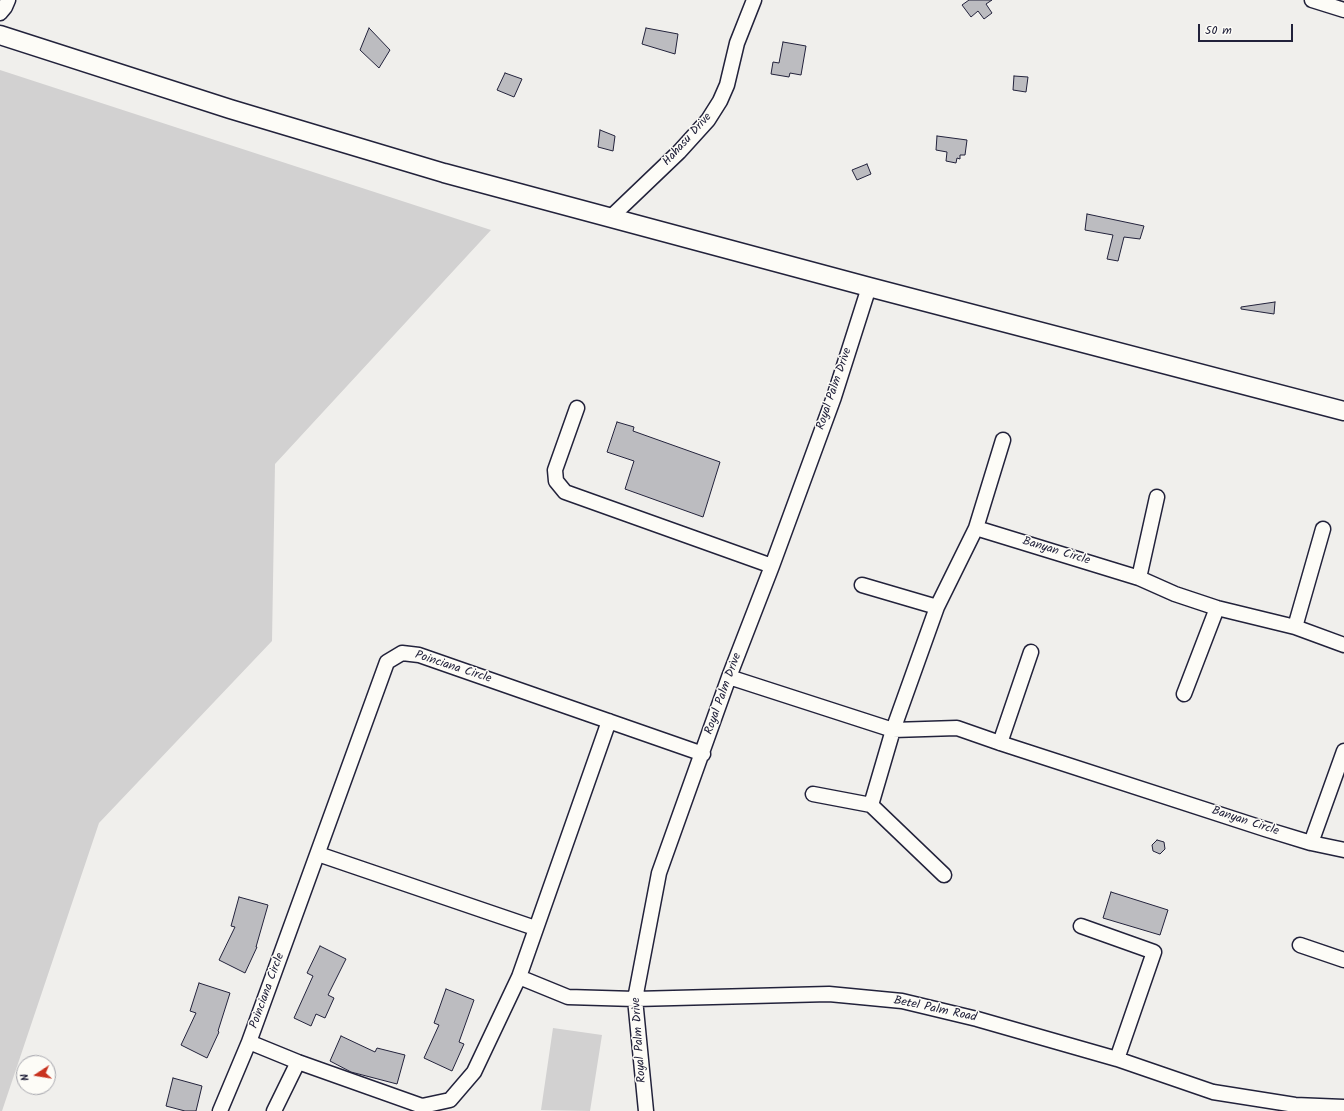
<!DOCTYPE html>
<html>
<head>
<meta charset="utf-8">
<style>
  body { margin:0 }
  #map { position:relative; width:1344px; height:1111px; overflow:hidden; background:#f0efec; font-family:Kalam,sans-serif }
  canvas { display:block }
  .north { position:absolute; left:16px; top:1055px; width:40px; height:40px; box-sizing:border-box; background:#fdfcf7; border:1px solid #a5a5ac; border-radius:50%; rotate:258deg; font-size:11px; font-weight:700; line-height:16px; text-align:center; color:#22223b }
  .north::after { content:''; display:block; margin:auto; width:14px; height:18px; background:#c8321e; clip-path:polygon(50% 0,100% 100%,50% 72%,0 100%) }
  .scale { position:absolute; left:1198px; top:24px; width:95px; height:18px; box-sizing:border-box; border:2px solid #22223b; border-top:0; padding-left:5px; font-size:12px; line-height:14px; white-space:nowrap; color:#22223b; -webkit-text-stroke:3px #fdfcf7; paint-order:stroke }
</style>
</head>
<body>
<div id="map">
<canvas width="1344" height="1111"></canvas>
<div class="north">N</div>
<div class="scale">50 m</div>
</div>
<script>
const g = document.querySelector('canvas').getContext('2d');
g.lineJoin = 'round';
function paint(path, color) { g.fillStyle = color; g.fill(path, 'evenodd'); }
const toPath = rows => new Path2D(rows.map(r => 'M' + r).join(''));
function stroke(path, color, width, dash) { g.strokeStyle = color; g.lineWidth = width; g.lineCap = dash ? 'butt' : 'round'; g.setLineDash(dash || []); g.stroke(path); }
function drawText(font, color, halo, rows, align = 'center') {
  g.font = font + ' Kalam,sans-serif'; g.lineWidth = 3; g.setLineDash([]); g.textBaseline = 'middle'; g.strokeStyle = halo; g.fillStyle = color; for (const [text, x, y, turn = 0] of rows) {
    g.save(); g.translate(x, y); g.rotate((+turn || 0) * Math.PI / 180); g.textAlign = isNaN(turn) ? turn : align; if (halo) g.strokeText(text, 0, 0); g.fillText(text, 0, 0); g.restore();
  }
}
const green = toPath([
  [0,70,491,230,275,464,272,641,99,823,2,1111,0,1111],
  [553,1028,602,1035,590,1111,541,1110]
]);
const building = toPath([
  [969,0,992,0,986,4,992,13,984,19,978,11,971,17,962,5,969,0],
  [369,28,390,50,379,68,360,50,369,28],
  [646,28,678,34,675,54,642,44,646,28],
  [783,42,806,46,801,75,790,73,789,77,771,74,773,62,779,63,783,42],
  [505,73,522,79,514,97,497,90,505,73],
  [1014,76,1028,77,1026,92,1013,90,1014,76],
  [600,130,615,136,613,151,598,147,600,130],
  [937,136,967,140,965,155,960,155,960,159,957,158,956,163,946,161,947,152,936,150,937,136],
  [867,164,871,174,857,180,852,170,867,164],
  [1087,214,1144,226,1140,239,1124,237,1118,261,1107,259,1113,235,1085,230,1087,214],
  [1275,302,1274,314,1241,309,1241,307,1275,302],
  [617,422,634,427,633,431,720,462,703,517,625,489,634,461,607,452,617,422],
  [1157,840,1164,842,1165,849,1160,854,1153,851,1152,845,1157,840],
  [1111,892,1168,910,1160,935,1103,918,1111,892],
  [239,897,268,905,256,947,257,947,245,973,219,960,235,927,231,926,239,897],
  [320,946,346,959,328,995,334,998,325,1018,316,1014,311,1026,294,1018,313,976,307,973,320,946],
  [199,983,230,993,218,1031,219,1032,207,1058,181,1045,196,1013,190,1011,199,983],
  [446,989,474,1000,459,1042,464,1044,452,1071,424,1058,439,1025,434,1023,446,989],
  [341,1036,375,1052,377,1048,405,1055,397,1084,351,1072,330,1061,341,1036],
  [173,1078,202,1086,196,1111,185,1111,166,1106,173,1078]
]);
const minor = toPath([
  [1312,0,1344,10],
  [0,13,5,7,8,0],
  [610,218,679,152,708,120,720,101,727,85,737,43,754,0],
  [577,408,555,470,556,481,565,492,772,566],
  [976,528,1003,440],
  [1139,578,1157,497],
  [862,585,937,607],
  [1295,627,1323,529],
  [729,677,893,730,957,728,1000,743,1265,829,1311,843,1344,850],
  [1184,694,1217,608],
  [609,721,519,977,474,1072,450,1100,422,1106,298,1062,249,1042,387,662,402,653,419,655,703,754],
  [1000,743,1031,652],
  [813,794,871,805,893,730,937,607,976,528,1139,578,1175,594,1217,608,1295,627,1344,645],
  [871,805,944,875],
  [1311,843,1344,751],
  [318,854,535,928],
  [1081,926,1154,952,1117,1059],
  [1300,945,1344,960],
  [519,977,568,997,635,999,829,994,902,1001,977,1019,1117,1059,1213,1092,1295,1105,1344,1107],
  [220,1111,249,1042],
  [274,1111,298,1062],
  [646,1111,635,999,659,873,729,677,772,566,834,397,869,287]
]);
const major = toPath([
  [0,35,230,109,444,173,869,287,1344,411]
]);
const streetNames = [
  ["Hahasu Drive",688,140,-48],
  ["Royal Palm Drive",835,389,-71],
  ["Banyan Circle",1056,552,17],
  ["Poinciana Circle",453,668,18],
  ["Royal Palm Drive",724,694,-70],
  ["Banyan Circle",1245,822,18],
  ["Poinciana Circle",268,991,-70],
  ["Betel Palm Road",935,1010,12],
  ["Royal Palm Drive",640,1040,-94]
];
paint(green, '#d2d1d1');
paint(building, '#bcbcc0');
stroke(building, '#22223b', 1);
stroke(minor, '#22223b', 17);
stroke(major, '#22223b', 21);
stroke(minor, '#fdfcf7', 14);
stroke(major, '#fdfcf7', 18);
drawText('12px', '#22223b', '#fdfcf7', streetNames);
</script>
</body>
</html>
